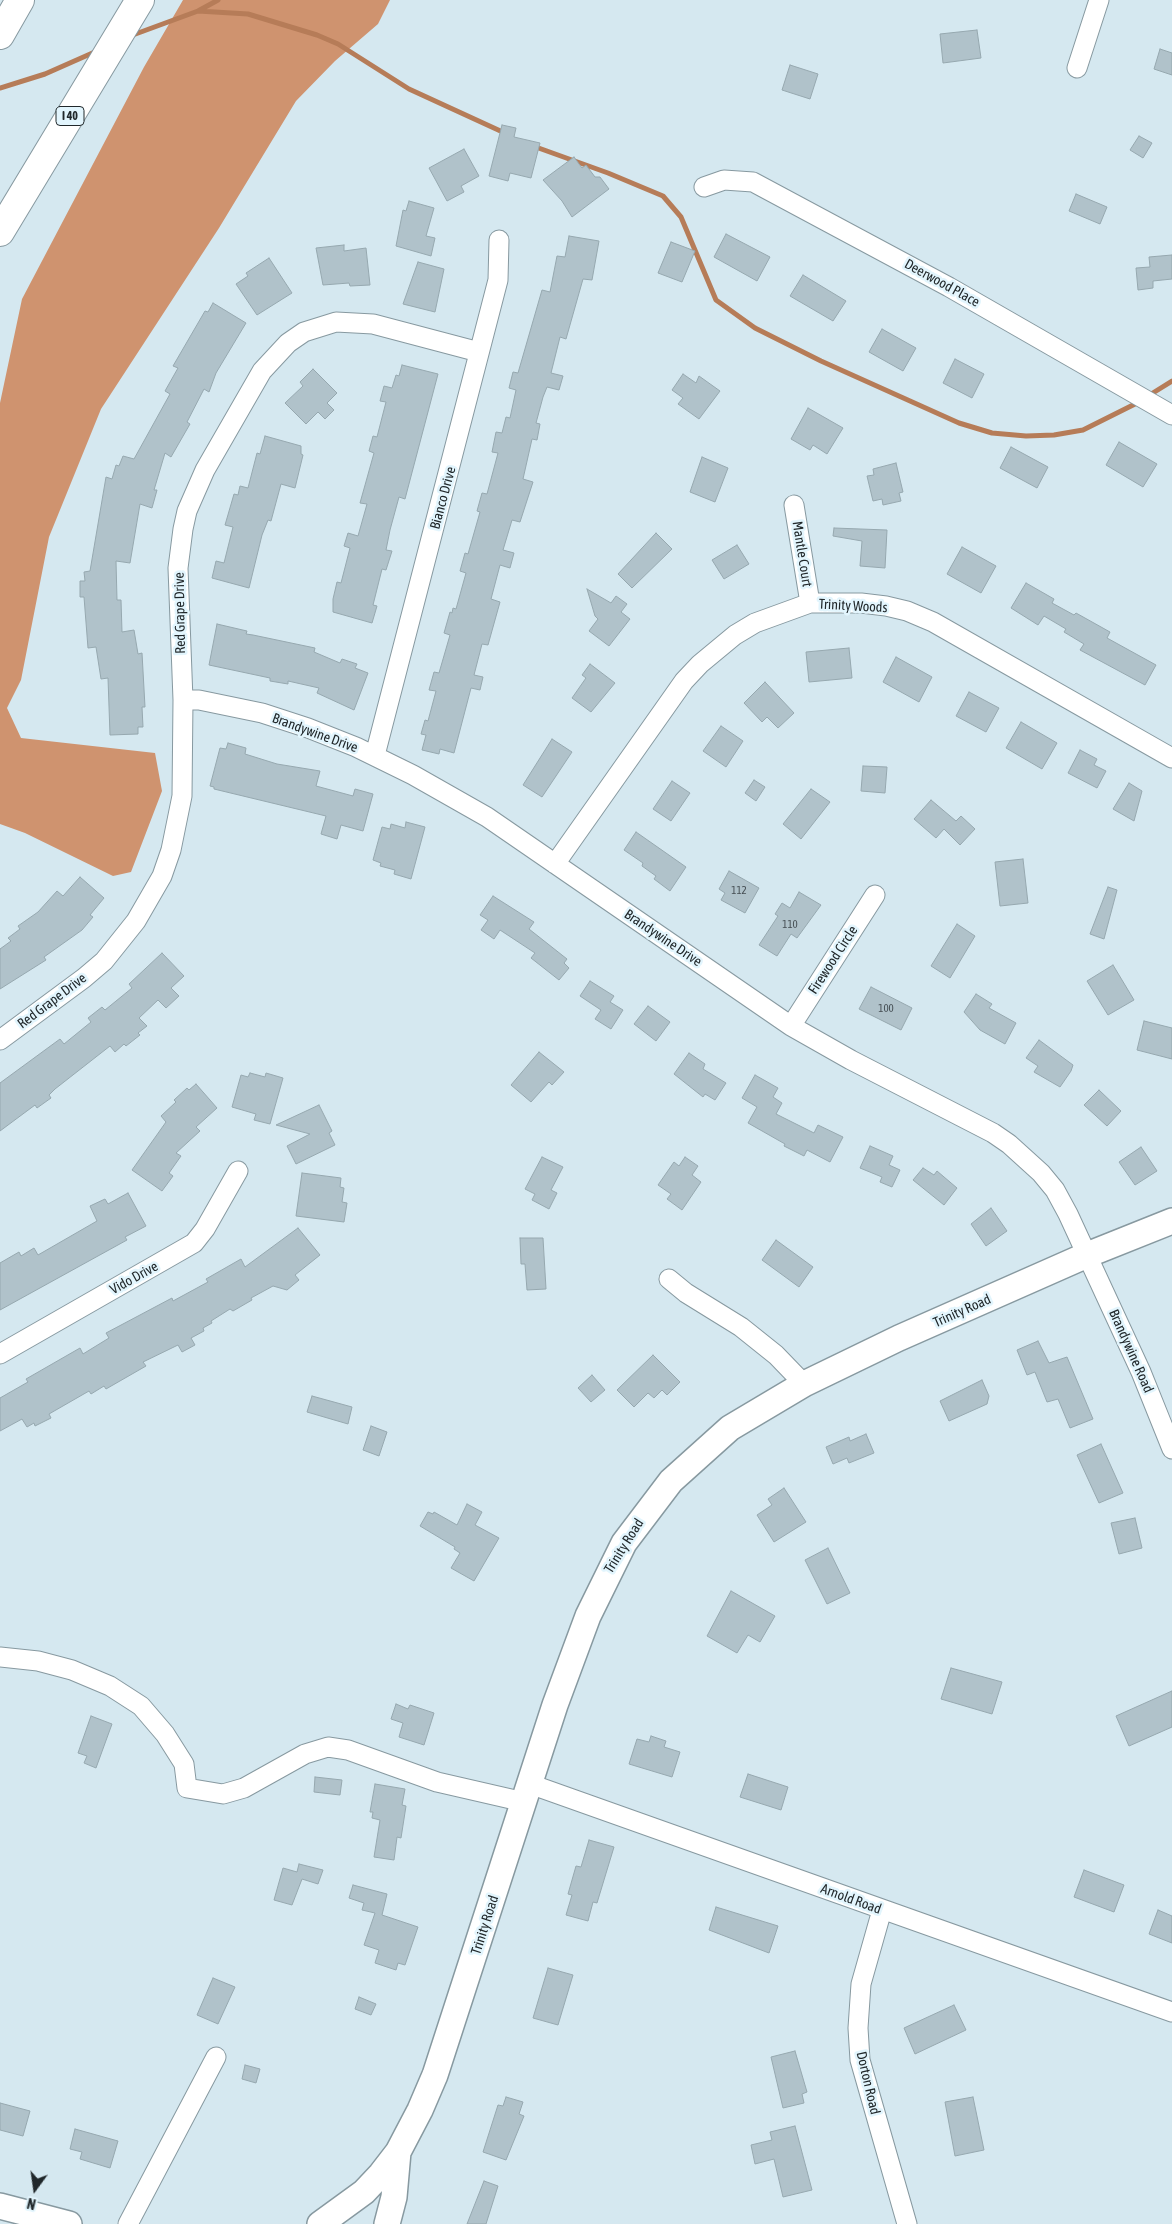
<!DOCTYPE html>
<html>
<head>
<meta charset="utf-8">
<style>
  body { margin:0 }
  #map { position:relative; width:1172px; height:2224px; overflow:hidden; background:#d5e8f0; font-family:"Asap Condensed",sans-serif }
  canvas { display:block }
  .north { position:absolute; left:10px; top:2164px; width:50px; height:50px; -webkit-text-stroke:4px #e2f5fd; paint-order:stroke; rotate:194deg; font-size:14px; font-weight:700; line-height:20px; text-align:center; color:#21282b }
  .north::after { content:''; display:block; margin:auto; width:18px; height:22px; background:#21282b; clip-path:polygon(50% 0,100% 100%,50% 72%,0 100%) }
</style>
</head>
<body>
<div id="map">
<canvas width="1172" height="2224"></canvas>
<div class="north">N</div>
</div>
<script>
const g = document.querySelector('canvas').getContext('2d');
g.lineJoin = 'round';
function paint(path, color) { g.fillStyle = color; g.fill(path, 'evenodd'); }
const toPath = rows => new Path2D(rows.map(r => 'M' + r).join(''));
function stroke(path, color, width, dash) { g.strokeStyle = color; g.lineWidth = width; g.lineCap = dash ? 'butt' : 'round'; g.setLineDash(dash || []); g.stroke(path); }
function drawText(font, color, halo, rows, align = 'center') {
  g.font = font + ' "Asap Condensed",sans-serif'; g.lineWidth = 5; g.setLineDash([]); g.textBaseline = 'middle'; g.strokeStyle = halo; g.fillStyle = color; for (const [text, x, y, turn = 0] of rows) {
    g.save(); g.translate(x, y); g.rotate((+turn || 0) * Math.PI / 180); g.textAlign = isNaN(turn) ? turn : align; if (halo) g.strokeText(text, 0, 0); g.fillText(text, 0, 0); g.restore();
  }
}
const forest = toPath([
  [183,0,390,0,378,24,335,61,296,101,219,228,101,409,49,537,21,680,7,708,21,738,155,753,162,791,131,872,113,876,25,833,0,824,0,403,22,299,144,67]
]);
const stream = toPath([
  [198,11,248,14,317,35,338,44,409,89,507,134],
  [130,36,198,11,218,0],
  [0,88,45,74,97,51],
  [533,146,608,173,663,196,681,217,716,300,755,328,821,361,959,423,992,433,1026,436,1054,435,1083,430,1139,402],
  [1148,396,1172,381]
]);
const building = toPath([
  [977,30,981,58,943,63,940,34,977,30],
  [1160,49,1172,53,1172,75,1154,69,1160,49],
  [790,65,818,74,810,99,782,90,790,65],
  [502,125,516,128,514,137,540,143,531,178,510,173,508,181,489,176,502,125],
  [1139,136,1152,143,1143,158,1130,150,1139,136],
  [464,149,479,176,461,186,464,192,447,201,429,168,464,149],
  [574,157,582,168,586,165,595,177,600,177,609,189,572,217,562,201,543,180,574,157],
  [1076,194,1107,207,1100,224,1069,211,1076,194],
  [409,201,434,208,426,236,435,238,431,256,396,246,403,210,406,211,409,201],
  [726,234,770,257,757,281,714,257,726,234],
  [569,236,599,241,592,280,583,279,566,339,560,337,551,373,563,376,559,390,547,387,543,397,536,423,540,424,537,440,532,439,523,479,533,482,520,522,512,520,503,550,514,553,510,568,500,565,491,599,500,602,488,645,482,644,474,675,483,677,480,690,471,688,454,753,440,749,439,754,422,750,426,735,421,734,425,720,428,721,436,691,429,690,434,672,439,673,450,635,444,633,450,612,452,613,453,608,456,609,466,573,460,571,465,553,468,554,480,512,477,511,482,493,487,494,498,453,492,452,496,432,502,433,506,417,510,418,516,390,509,388,513,372,518,373,542,290,550,292,557,256,565,257,569,236],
  [671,242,695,251,682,282,658,273,671,242],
  [344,245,344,251,366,248,370,285,350,286,349,283,323,285,316,248,344,245],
  [1172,255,1172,279,1153,281,1153,288,1138,290,1136,268,1150,267,1149,257,1172,255],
  [269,258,292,293,257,315,236,284,248,276,246,273,269,258],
  [418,262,444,269,435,312,403,304,418,262],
  [803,275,846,301,833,321,790,296,803,275],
  [213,303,246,323,216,373,209,392,204,389,187,422,190,424,171,457,165,453,154,490,157,490,152,508,140,504,130,563,116,561,117,600,121,600,122,632,134,630,138,654,142,653,145,707,142,707,143,727,138,727,138,734,110,735,108,678,101,679,96,647,88,648,84,597,80,597,80,581,85,581,84,572,90,571,106,477,112,479,116,465,119,466,123,456,134,459,170,394,165,391,178,368,173,366,205,311,208,312,213,303],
  [882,329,916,348,903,371,869,352,882,329],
  [955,359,984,374,972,398,943,383,955,359],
  [402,365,438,374,405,499,399,497,390,530,386,550,392,551,386,570,382,569,373,605,377,606,372,623,333,612,333,599,337,582,341,583,350,548,344,546,348,533,358,536,367,504,360,503,374,453,369,451,373,436,377,437,386,402,380,401,384,386,392,388,396,375,399,376,402,365],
  [313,369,337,393,327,403,334,410,325,419,318,412,306,424,285,403,303,386,300,382,313,369],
  [683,374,696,383,699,376,720,391,699,419,678,404,683,398,672,390,683,374],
  [808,408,843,428,827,454,813,445,810,450,791,439,808,408],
  [265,436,301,446,301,454,303,455,295,488,281,484,271,521,268,520,262,535,249,588,212,578,216,561,224,563,233,527,225,525,234,494,238,495,240,486,248,488,257,453,260,454,265,436],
  [1119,442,1157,464,1143,487,1106,465,1119,442],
  [1011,447,1048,467,1037,488,1000,468,1011,447],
  [702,457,728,468,715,502,690,492,702,457],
  [896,463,903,492,899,493,901,501,883,505,882,499,873,501,867,476,874,475,873,469,896,463],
  [834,528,887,530,885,568,860,566,862,541,833,536,834,528],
  [656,533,672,549,632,588,618,574,656,533],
  [737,545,749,564,724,579,712,560,737,545],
  [962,547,996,566,981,593,947,574,962,547],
  [1026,583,1054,599,1052,603,1074,615,1076,613,1110,632,1107,638,1156,665,1145,685,1080,650,1084,644,1064,632,1066,629,1044,616,1038,625,1011,608,1026,583],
  [587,589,611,603,616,596,627,604,621,612,630,619,609,646,589,631,598,619,595,616,587,589],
  [217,624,247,631,246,634,253,635,315,648,314,652,340,663,342,659,357,664,355,668,368,673,354,710,317,693,319,688,288,681,288,684,270,681,270,678,209,665,217,624],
  [849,648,852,678,809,682,806,652,849,648],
  [896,657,932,677,919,702,883,682,896,657],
  [590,664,615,683,591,712,572,698,586,678,582,675,590,664],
  [765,682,794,713,778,728,767,717,762,722,744,703,765,682],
  [969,692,999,708,986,732,956,716,969,692],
  [1021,722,1057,743,1042,769,1006,748,1021,722],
  [721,726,743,741,726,767,703,751,721,726],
  [552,739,572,752,542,797,523,785,552,739],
  [228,743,246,748,245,754,277,764,320,771,316,786,353,796,355,789,373,794,363,831,341,825,337,839,321,834,326,816,214,789,214,787,210,786,220,748,226,749,228,743],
  [1080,750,1097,759,1094,765,1106,771,1097,788,1068,773,1080,750],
  [863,766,887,767,885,793,861,791,863,766],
  [754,780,765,787,756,801,745,793,754,780],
  [672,781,690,793,671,821,653,809,672,781],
  [1129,783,1142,791,1134,821,1113,809,1129,783],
  [811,789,830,802,801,839,783,824,811,789],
  [931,800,956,821,961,816,975,829,960,845,944,829,936,838,914,819,931,800],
  [406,822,425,827,411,879,394,874,395,870,380,866,381,863,373,860,382,827,390,829,391,824,405,828,406,822],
  [636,832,686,867,670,891,654,879,656,876,642,866,643,863,624,850,636,832],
  [1023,859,1028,903,1000,906,995,862,1023,859],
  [729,871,759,888,745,913,721,900,725,893,719,889,729,871],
  [80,877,104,898,90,915,93,917,82,930,44,957,46,960,0,989,0,949,11,941,8,938,20,929,18,926,38,912,57,891,63,896,80,877],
  [1108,887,1117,890,1104,939,1090,934,1108,887],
  [799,892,821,905,797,938,791,934,777,956,759,945,778,916,775,914,782,903,790,908,799,892],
  [493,896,534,922,529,929,567,959,564,963,569,968,559,980,531,958,535,953,500,930,494,939,481,930,488,920,480,915,493,896],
  [957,924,975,936,950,978,931,966,957,924],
  [162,953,184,976,171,988,179,996,166,1008,158,1000,139,1018,147,1026,138,1033,140,1035,126,1046,124,1044,115,1052,110,1046,55,1089,49,1095,51,1098,37,1108,35,1105,0,1131,0,1083,60,1039,64,1044,91,1022,88,1018,102,1007,105,1010,132,988,129,984,162,953],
  [1113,965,1134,1000,1108,1015,1087,981,1113,965],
  [590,981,614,996,610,1002,623,1010,611,1029,595,1019,601,1010,580,996,590,981],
  [871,987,912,1008,901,1030,859,1009,871,987],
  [976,994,992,1004,989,1008,1016,1023,1005,1044,980,1030,964,1012,976,994],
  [648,1006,670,1022,656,1041,634,1024,648,1006],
  [1144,1021,1172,1028,1172,1059,1137,1050,1144,1021],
  [1039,1040,1073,1065,1071,1071,1060,1087,1034,1072,1038,1066,1026,1058,1039,1040],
  [539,1052,564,1072,552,1085,549,1082,531,1102,511,1085,539,1052],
  [689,1053,705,1064,703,1069,726,1083,715,1100,705,1094,703,1097,674,1074,689,1053],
  [250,1073,265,1077,266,1073,283,1078,270,1124,254,1120,256,1114,232,1107,241,1075,248,1077,250,1073],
  [755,1075,778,1088,773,1097,782,1103,776,1114,814,1133,818,1125,843,1137,830,1162,807,1150,804,1156,784,1146,785,1144,748,1123,757,1107,742,1098,755,1075],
  [196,1084,217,1108,196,1127,200,1131,176,1153,181,1156,169,1173,173,1176,162,1191,132,1170,166,1122,161,1116,176,1102,174,1100,187,1088,189,1090,196,1084],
  [1099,1090,1121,1111,1107,1126,1084,1105,1099,1090],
  [319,1105,332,1131,329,1133,335,1145,296,1164,287,1146,310,1134,276,1125,319,1105],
  [870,1146,893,1156,889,1165,900,1170,892,1187,880,1182,882,1177,860,1168,870,1146],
  [1141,1147,1157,1171,1135,1185,1119,1162,1141,1147],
  [542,1157,563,1167,551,1190,557,1193,549,1209,532,1200,535,1194,525,1189,542,1157],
  [685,1157,698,1166,692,1175,701,1182,682,1210,667,1199,671,1194,658,1185,674,1162,679,1166,685,1157],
  [923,1168,934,1175,937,1171,957,1188,944,1205,913,1180,923,1168],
  [302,1173,341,1178,340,1187,344,1188,342,1202,347,1203,344,1222,296,1216,302,1173],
  [128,1193,146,1226,125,1237,127,1240,0,1310,0,1263,19,1252,21,1256,34,1248,38,1255,97,1221,90,1206,105,1199,108,1204,128,1193],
  [991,1208,1007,1231,986,1246,971,1224,991,1208],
  [298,1228,320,1255,295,1275,299,1280,287,1290,273,1286,251,1298,252,1300,233,1311,230,1309,211,1321,212,1323,203,1328,204,1331,191,1338,195,1345,182,1352,178,1345,143,1362,146,1366,106,1389,104,1386,91,1394,89,1391,49,1414,51,1418,35,1426,34,1423,27,1427,22,1419,0,1431,0,1398,28,1382,26,1379,80,1348,83,1354,109,1338,106,1333,172,1298,173,1301,208,1282,206,1279,241,1259,245,1267,298,1228],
  [520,1238,543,1238,546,1289,527,1290,525,1264,521,1264,520,1238],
  [776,1240,813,1267,799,1287,762,1260,776,1240],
  [1038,1341,1049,1363,1067,1357,1093,1419,1070,1428,1058,1399,1047,1402,1035,1372,1027,1375,1017,1350,1038,1341],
  [653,1355,680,1382,667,1395,662,1390,654,1398,648,1393,634,1407,617,1390,653,1355],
  [592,1375,605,1390,591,1402,578,1388,592,1375],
  [982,1380,989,1396,987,1404,949,1421,940,1401,982,1380],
  [312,1396,352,1407,348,1424,307,1412,312,1396],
  [371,1426,387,1432,379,1456,363,1450,371,1426],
  [866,1434,874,1453,849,1463,847,1458,833,1464,826,1447,849,1437,850,1441,866,1434],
  [1101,1444,1123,1493,1099,1503,1077,1455,1101,1444],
  [784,1488,806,1522,774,1542,757,1515,772,1505,768,1499,784,1488],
  [467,1504,482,1512,475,1525,499,1538,474,1581,451,1568,460,1553,454,1549,455,1547,420,1526,428,1512,433,1514,434,1512,457,1525,467,1504],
  [1135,1518,1142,1548,1119,1554,1111,1523,1135,1518],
  [828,1548,850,1593,827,1604,805,1560,828,1548],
  [731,1591,775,1616,760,1642,748,1635,737,1653,707,1636,731,1591],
  [951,1668,1002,1682,992,1714,941,1699,951,1668],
  [1172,1691,1172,1727,1129,1746,1116,1716,1172,1691],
  [396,1704,408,1709,410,1705,434,1713,424,1745,399,1737,403,1723,391,1719,396,1704],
  [91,1716,112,1724,96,1768,84,1763,87,1756,78,1753,91,1716],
  [651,1736,666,1741,664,1747,680,1752,672,1777,629,1764,637,1739,649,1742,651,1736],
  [748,1774,788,1787,781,1810,740,1797,748,1774],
  [315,1777,342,1780,340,1795,314,1792,315,1777],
  [375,1784,405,1789,402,1805,406,1806,401,1838,397,1837,394,1860,374,1857,380,1820,372,1818,373,1812,370,1812,375,1784],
  [589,1840,614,1847,597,1903,593,1902,588,1921,566,1915,572,1895,568,1894,576,1866,581,1867,589,1840],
  [299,1864,323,1870,318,1884,302,1879,292,1905,274,1900,283,1868,297,1872,299,1864],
  [1084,1870,1124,1885,1114,1912,1074,1897,1084,1870],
  [353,1885,387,1894,382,1915,418,1927,405,1965,398,1963,396,1970,375,1963,379,1950,364,1945,375,1913,362,1910,364,1903,349,1898,353,1885],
  [716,1907,778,1926,769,1953,709,1930,716,1907],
  [1158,1910,1172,1916,1172,1943,1149,1934,1158,1910],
  [548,1968,573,1975,558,2025,533,2018,548,1968],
  [213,1978,235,1987,218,2024,197,2015,213,1978],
  [359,1997,376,2004,371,2015,355,2009,359,1997],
  [954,2005,966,2030,915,2054,904,2028,954,2005],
  [795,2051,807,2092,802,2094,804,2103,783,2108,771,2057,795,2051],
  [245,2065,260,2069,256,2083,242,2079,245,2065],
  [506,2097,523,2102,519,2114,524,2116,506,2160,483,2152,498,2105,503,2106,506,2097],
  [973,2097,984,2150,955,2156,945,2102,973,2097],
  [0,2103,30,2111,23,2136,0,2130,0,2103],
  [795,2126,812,2190,783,2197,774,2159,755,2164,751,2145,772,2140,770,2132,795,2126],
  [75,2129,118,2141,110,2168,80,2159,82,2152,70,2149,75,2129],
  [484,2181,498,2186,486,2224,467,2224,484,2181]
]);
const minor = toPath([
  [1077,68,1099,0],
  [704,187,724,180,753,182,949,287,1172,415],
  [794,505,810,603],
  [183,700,199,700,262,713,308,728,356,747,413,775,487,817,791,1026,851,1060,993,1133,1009,1144,1041,1173,1055,1190,1068,1214,1141,1372,1172,1449],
  [375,755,498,280,499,240],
  [555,864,684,681,700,664,735,635,755,623,810,603,861,603,886,606,907,611,933,622,1172,758],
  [791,1026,875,895],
  [0,1040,84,978,104,961,136,921,162,876,171,850,182,796,183,700,178,568,183,529,187,511,205,470,262,371,288,343,304,332,336,322,373,324,479,352],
  [669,1279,686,1293,741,1327,776,1355,804,1384],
  [0,1354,194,1243,205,1229,238,1171],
  [0,1657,38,1661,72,1670,110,1686,141,1706,165,1734,184,1764,187,1788,223,1794,244,1788,305,1754,328,1747,348,1750,437,1782,524,1802],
  [530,1784,1172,2012],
  [882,1910,861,1984,858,2028,860,2060,907,2224],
  [128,2224,216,2057]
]);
const major = toPath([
  [0,2206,69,2224],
  [320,2224,364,2192,381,2174,398,2152,420,2110,435,2075,555,1705,588,1616,624,1543,671,1481,730,1428,804,1384,899,1338,1087,1255,1172,1221],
  [387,2224,394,2197,398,2152]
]);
const highway = toPath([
  [0,35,20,0],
  [0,232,140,0]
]);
const numberNames = [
  ["112",739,891],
  ["110",790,925],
  ["100",886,1009]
];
const shields = [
  [70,116,28]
];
const shieldNames = [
  ["I 40",70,116]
];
const streetNames = [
  ["Deerwood Place",942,283,29],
  ["Bianco Drive",443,498,-75],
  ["Mantle Court",802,554,81],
  ["Trinity Woods",853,606,3],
  ["Red Grape Drive",180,613,-91],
  ["Brandywine Drive",315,733,20],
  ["Brandywine Drive",663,938,34],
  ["Firewood Circle",833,960,-57],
  ["Red Grape Drive",52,1001,-37],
  ["Vido Drive",134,1278,-29],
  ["Trinity Road",962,1311,-24],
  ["Brandywine Road",1131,1351,66],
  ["Trinity Road",624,1546,-58],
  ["Arnold Road",851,1899,20],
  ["Trinity Road",485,1925,-72],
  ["Dorton Road",868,2083,77]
];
paint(forest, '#cf936f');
stroke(stream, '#b67c58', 5);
paint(building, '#b0c2ca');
stroke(building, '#96a8af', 1);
stroke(minor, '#8799a0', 21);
stroke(major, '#8799a0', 28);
stroke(highway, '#8799a0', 30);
stroke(minor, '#fff', 19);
stroke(major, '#fff', 25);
stroke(highway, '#fff', 28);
drawText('11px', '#454e53', null, numberNames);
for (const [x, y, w] of shields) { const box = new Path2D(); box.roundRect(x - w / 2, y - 9.5, w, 19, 4); g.fillStyle = '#e2f5fd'; g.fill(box); stroke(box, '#21282b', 1); }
drawText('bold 12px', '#21282b', null, shieldNames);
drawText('14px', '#21282b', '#e2f5fd', streetNames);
</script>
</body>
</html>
